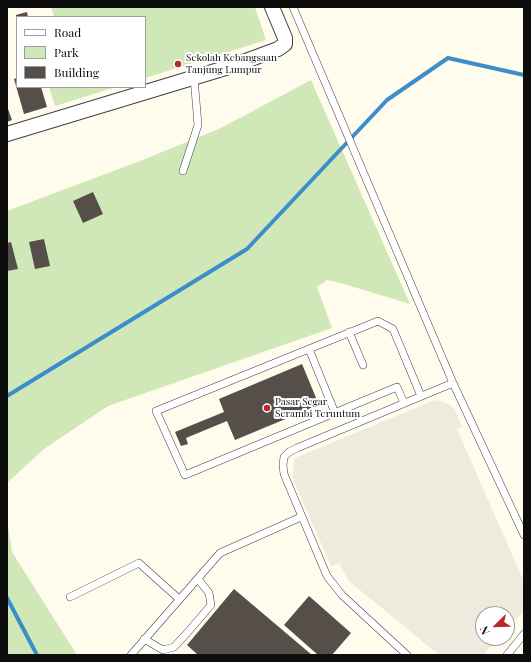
<!DOCTYPE html>
<html>
<head>
<meta charset="utf-8">
<style>
  body { margin:0 }
  #map { position:relative; width:531px; height:662px; overflow:hidden; background:#fffbed; font-family:"Playfair Display",serif }
  canvas { display:block }
  .frame { position:absolute; inset:0; border:8px solid #0d0d0d; pointer-events:none }
  .legend { position:absolute; left:16px; top:16px; width:130px; height:72px; box-sizing:border-box; background:#fff; border:1px solid #9e9e9e; margin:0; padding:5px 7px; list-style:none; font-size:12px; color:#0d0d0d }
  .legend li { display:flex; align-items:center; gap:8px; height:20px }
  .legend b { width:20px; border:1px solid #9e9e9e }
  .north { position:absolute; left:475px; top:606px; width:40px; height:40px; box-sizing:border-box; background:#fff; border:1px solid #9e9e9e; border-radius:50%; rotate:247deg; font-size:11px; font-weight:700; line-height:16px; text-align:center; color:#0d0d0d }
  .north::after { content:''; display:block; margin:auto; width:14px; height:18px; background:#ba282c; clip-path:polygon(50% 0,100% 100%,50% 72%,0 100%) }
</style>
</head>
<body>
<div id="map">
<canvas width="531" height="662"></canvas>
<div class="frame"></div>
<ul class="legend">
<li><b style="height:5px;background:#fff"></b>Road</li>
<li><b style="height:11px;background:#d0e8b8"></b>Park</li>
<li><b style="height:11px;background:#554e49"></b>Building</li>
</ul>
<div class="north">N</div>
</div>
<script>
const g = document.querySelector('canvas').getContext('2d');
g.lineJoin = 'round';
function paint(path, color) { g.fillStyle = color; g.fill(path, 'evenodd'); }
const toPath = rows => new Path2D(rows.map(r => 'M' + r).join(''));
function stroke(path, color, width, dash) { g.strokeStyle = color; g.lineWidth = width; g.lineCap = dash ? 'butt' : 'round'; g.setLineDash(dash || []); g.stroke(path); }
function drawText(font, color, halo, rows, align = 'center') {
  g.font = font + ' "Playfair Display",serif'; g.lineWidth = 4; g.setLineDash([]); g.textBaseline = 'middle'; g.strokeStyle = halo; g.fillStyle = color; for (const [text, x, y, turn = 0] of rows) {
    g.save(); g.translate(x, y); g.rotate((+turn || 0) * Math.PI / 180); g.textAlign = isNaN(turn) ? turn : align; if (halo) g.strokeText(text, 0, 0); g.fillText(text, 0, 0); g.restore();
  }
}
const green = toPath([
  [51,7,255,7,266,40,145,78,145,17,54,17],
  [311,80,410,304,344,284,327,280,317,287,332,328,108,406,44,449,8,482,8,525,12,552,77,655,7,655,7,211,140,161,221,128],
  [49,87,116,87,55,106]
]);
const plaza = toPath([
  [435,400,449,404,454,409,462,426,457,429,524,582,524,611,507,629,507,614,483,614,483,638,499,638,483,655,439,655,349,581,339,563,331,566,292,477,295,458]
]);
const stream = toPath([
  [7,396,247,249,387,100,448,58,524,75],
  [7,598,37,655]
]);
const building = toPath([
  [27,12,28,17,16,17,16,15],
  [17,78,17,87,41,87,47,107,24,114,14,79],
  [7,106,12,120,7,122],
  [93,192,103,214,83,223,73,201],
  [44,239,50,266,35,269,29,242],
  [11,242,18,269,7,271,7,243],
  [302,364,319,405,235,440,227,421,186,438,188,444,181,446,175,432,224,412,219,399],
  [234,589,312,655,198,655,187,645],
  [309,596,351,633,332,655,318,655,284,625]
]);
const service = toPath([
  [293,7,453,383,524,535],
  [183,171,198,125,194,77],
  [349,332,363,365],
  [309,349,335,413],
  [404,403,397,387,185,475,156,411,378,321,393,329,421,396],
  [70,597,139,563,179,599],
  [144,639,163,650,174,647,187,633,211,605,209,593,198,579],
  [131,655,220,553,301,517],
  [407,655,342,595,327,576,284,474,283,465,284,457,289,452,297,448,453,383],
  [507,655,524,634]
]);
const minor = toPath([
  [7,134,232,66,278,49,285,44,285,38,272,7]
]);
const markers = [
  [178,64,4,"#ba282c"],
  [267,408,4,"#ba282c"]
];
const poiNames = [
  ["Sekolah Kebangsaan",186,58],
  ["Tanjung Lumpur",186,70],
  ["Pasar Segar",275,402],
  ["Serambi Teruntum",275,414]
];
paint(green, '#d0e8b8');
paint(plaza, '#eeeadd');
stroke(stream, '#3c8eca', 4);
paint(building, '#554e49');
stroke(service, '#404040', 8);
stroke(minor, '#404040', 16);
stroke(service, '#fff', 7);
stroke(minor, '#fff', 14);
for (const [x, y, r, color] of markers) { const dot = new Path2D(); dot.arc(x, y, r, 0, 2 * Math.PI); g.fillStyle = color; g.fill(dot); stroke(dot, '#fff', 1.5); }
drawText('10px', '#0d0d0d', '#fff', poiNames, 'left');
</script>
</body>
</html>
